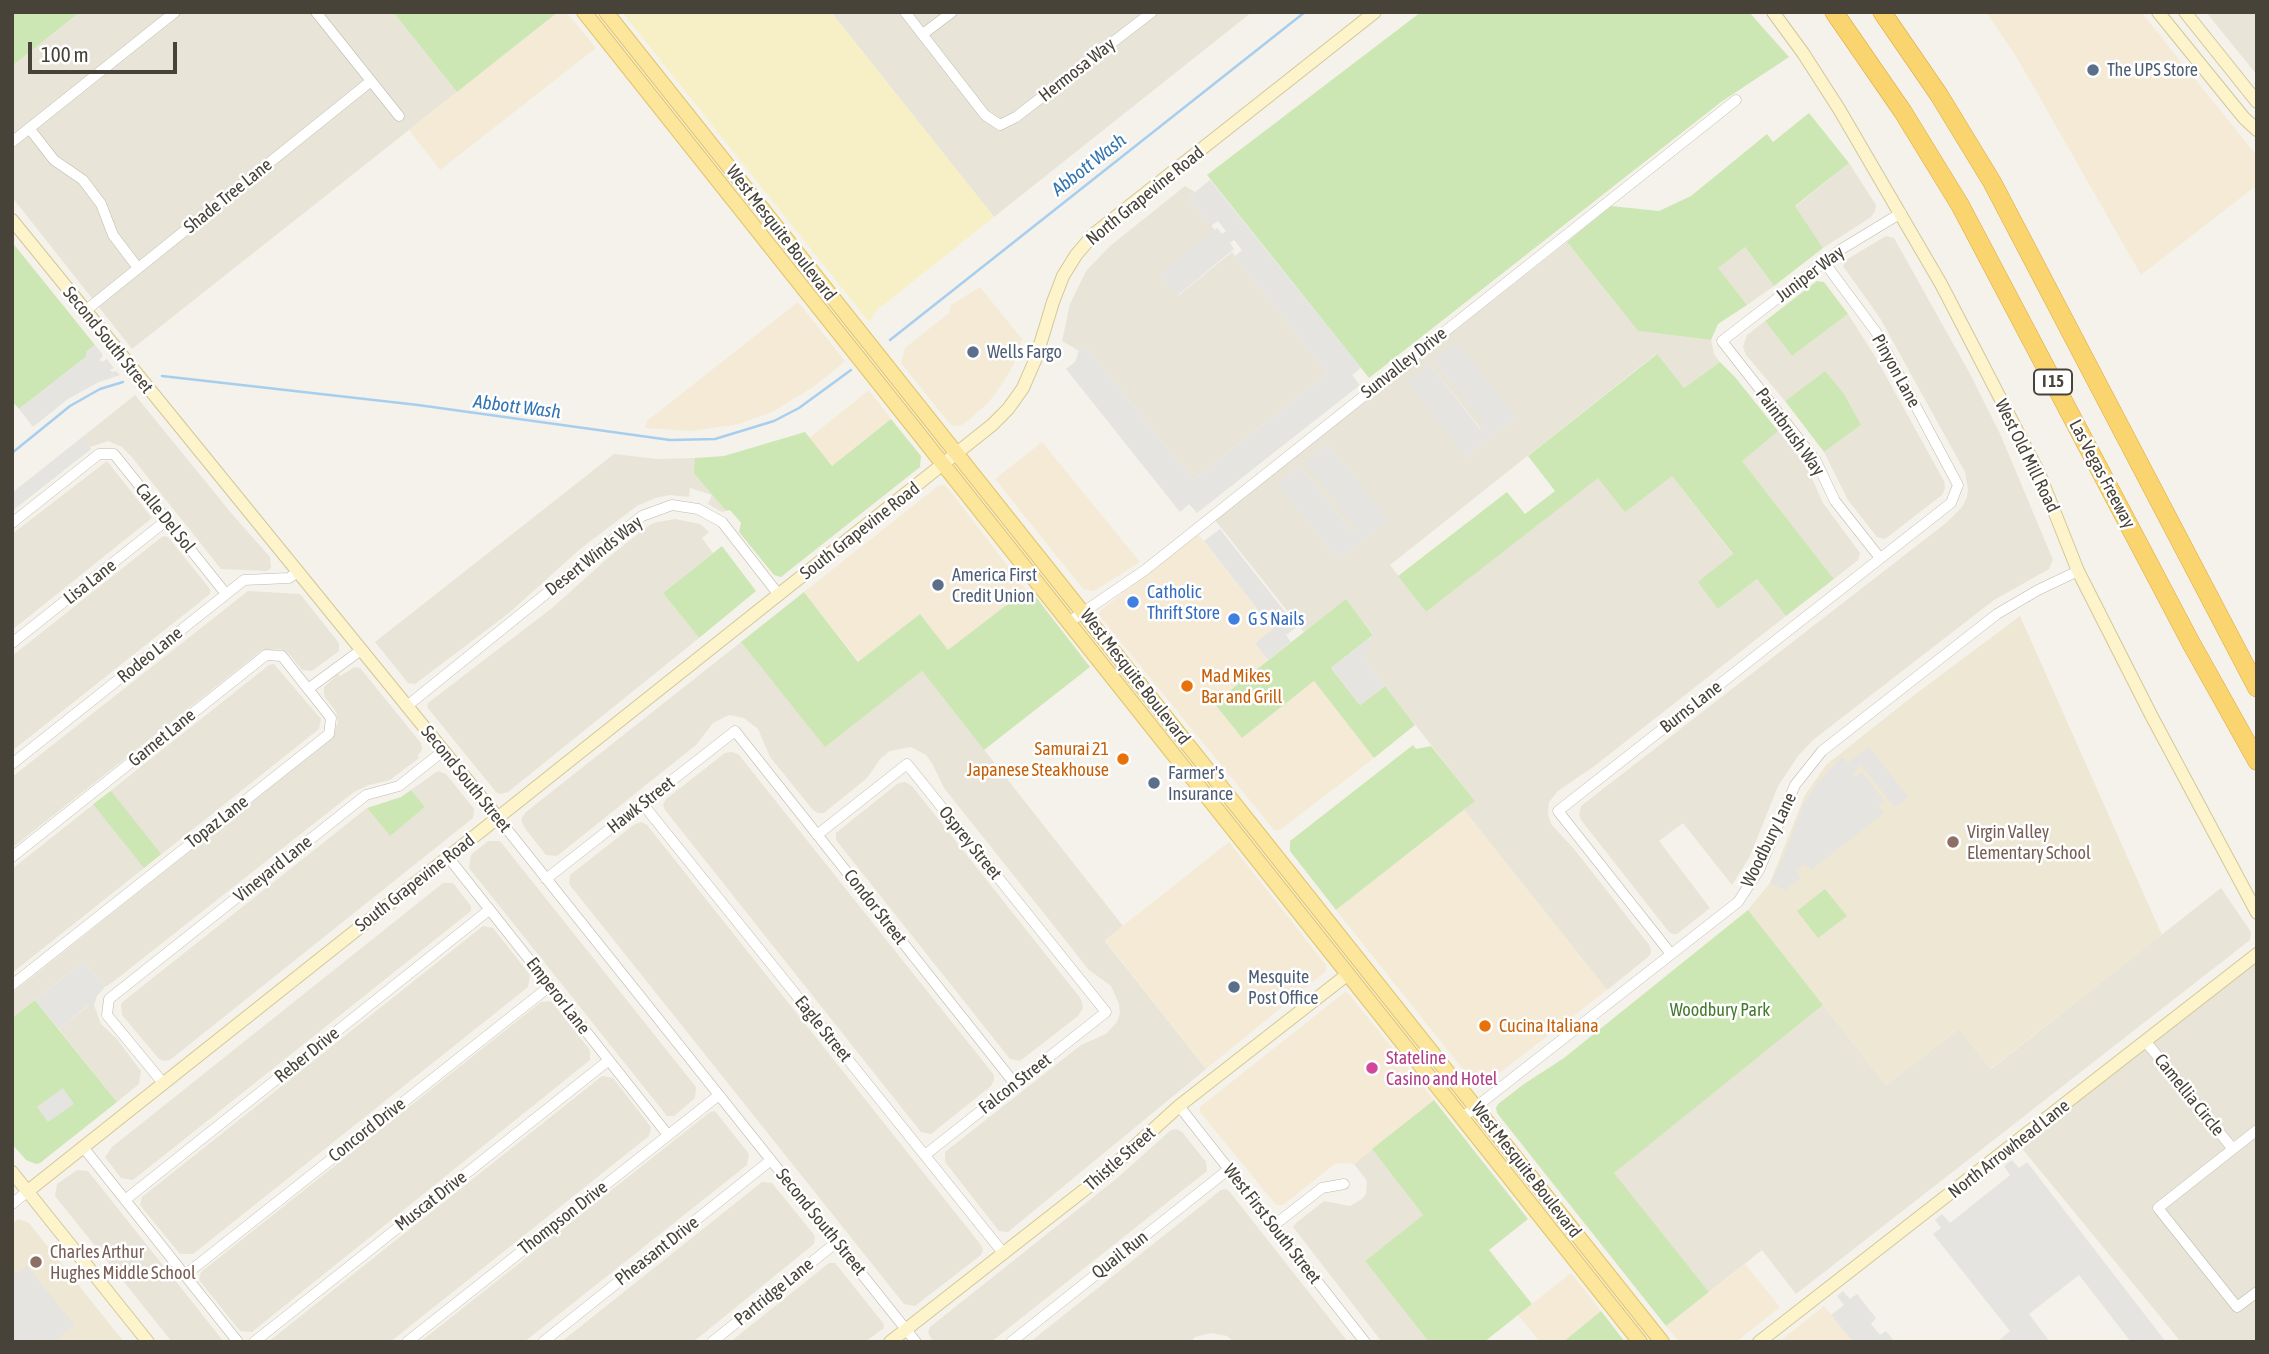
<!DOCTYPE html>
<html>
<head>
<meta charset="utf-8">
<style>
  body { margin:0 }
  #map { position:relative; width:2269px; height:1354px; overflow:hidden; background:#f4f2ea; font-family:"Asap Condensed",sans-serif }
  canvas { display:block }
  .frame { position:absolute; inset:0; border:14px solid #484338; pointer-events:none }
  .scale { position:absolute; left:28px; top:42px; width:149px; height:32px; box-sizing:border-box; border:4px solid #484338; border-top:0; padding-left:9px; font-size:21px; line-height:24px; white-space:nowrap; color:#484338; -webkit-text-stroke:5px #fff; paint-order:stroke }
</style>
</head>
<body>
<div id="map">
<canvas width="2269" height="1354"></canvas>
<div class="frame"></div>
<div class="scale">100 m</div>
</div>
<script>
const g = document.querySelector('canvas').getContext('2d');
g.lineJoin = 'round';
function paint(path, color) { g.fillStyle = color; g.fill(path, 'evenodd'); }
const toPath = rows => new Path2D(rows.map(r => 'M' + r).join(''));
function stroke(path, color, width, dash) { g.strokeStyle = color; g.lineWidth = width; g.lineCap = dash ? 'butt' : 'round'; g.setLineDash(dash || []); g.stroke(path); }
function drawText(font, color, halo, rows, align = 'center') {
  g.font = font + ' "Asap Condensed",sans-serif'; g.lineWidth = 5; g.setLineDash([]); g.textBaseline = 'middle'; g.strokeStyle = halo; g.fillStyle = color; for (const [text, x, y, turn = 0] of rows) {
    g.save(); g.translate(x, y); g.rotate((+turn || 0) * Math.PI / 180); g.textAlign = isNaN(turn) ? turn : align; if (halo) g.strokeText(text, 0, 0); g.fillText(text, 0, 0); g.restore();
  }
}
const residential = toPath([
  [80,12,393,12,457,92,132,349,12,197,12,66],
  [831,12,1252,12,994,217],
  [2206,12,2257,12,2257,75],
  [1849,163,1876,205,1875,211,1871,217,1823,248,1795,207],
  [1185,186,1195,192,1188,198,1215,230,1160,275,1178,296,1232,252,1328,373,1193,480,1086,346,1079,351,1062,341,1070,304,1086,271,1110,246],
  [1886,236,1894,238,1969,372,2001,436,2053,560,2049,569,1994,600,1813,740,1798,756,1778,786,1750,856,1732,885,1683,823,1659,841,1710,908,1677,934,1673,934,1669,932,1581,820,1579,815,1581,806,1946,523,1962,507,1967,497,1968,489,1965,472,1880,318,1843,266,1846,260],
  [1567,242,1638,331,1711,340,1714,354,1720,362,1684,388,1656,354,1390,565,1426,612,1598,477,1672,476,1733,555,1718,609,1757,579,1786,616,1593,767,1558,791,1549,802,1548,814,1551,824,1574,849,1650,946,1651,953,1648,957,1607,990,1464,810,1474,800,1367,663,1365,650,1373,634,1346,600,1304,632,1215,520],
  [1435,360,1516,417,1466,457,1430,364,1481,429,1486,425],
  [1328,444,1388,520,1338,560,1278,484,1300,466,1353,533,1359,529,1306,462],
  [1744,246,1774,286,1747,305,1717,268],
  [1848,314,1876,358,1944,481,1945,488,1942,495,1885,539,1877,537,1848,500,1824,452,1861,425,1825,371,1785,401,1746,355,1743,347,1747,335,1765,321,1792,356],
  [135,395,232,514,270,557,271,568,267,571,221,569,131,456,122,447,108,441,90,447,91,449,12,511,12,493],
  [1778,431,1806,465,1823,503,1860,553,1858,560,1834,579,1741,460],
  [614,454,658,459,695,458,695,473,726,511,722,512,708,504,712,495,690,488,689,497,670,495,655,498,637,506,580,549,509,613,415,684,408,683,375,642],
  [107,461,152,518,12,630,12,534],
  [675,519,700,524,709,532,702,538,713,553,663,593,699,638,508,792,500,794,496,792,427,707,428,703,552,608,609,557,644,529,653,523],
  [163,536,168,537,210,589,210,594,12,751,12,656],
  [248,591,300,594,339,643,339,651,312,671,302,670,289,654,281,649,261,651,12,848,12,777],
  [741,642,825,746,922,671,1123,926,1105,941,1206,1069,1008,1232,999,1231,945,1162,945,1152,1081,1045,1106,1034,1117,1022,1120,1013,1119,1004,1111,986,1089,970,944,788,932,763,926,755,911,747,890,751,881,758,867,778,824,813,818,813,813,810,770,757,758,729,744,718,729,715,713,723,696,745,557,856,546,855,524,827,521,819,526,812],
  [274,664,321,719,319,729,12,973,12,869,269,665],
  [355,667,360,668,421,743,422,750,418,755,419,758,390,780,369,785,354,792,114,981,105,987,84,961,12,1018,12,993,331,739,338,722,336,712,324,696,324,687,338,674,340,676],
  [732,752,739,755,994,1075,994,1080,991,1086,931,1134,921,1132,665,810,663,805,666,799,725,753],
  [438,771,446,774,474,809,473,818,170,1060,164,1061,159,1059,122,1015,121,1004,125,1000,367,808,389,835,425,807,411,790],
  [905,782,912,786,1081,999,1083,1008,1078,1016,1020,1061,1010,1059,836,840,836,833,897,784],
  [642,822,647,825,981,1245,983,1250,981,1255,915,1306,904,1304,569,884,570,875,635,824],
  [488,841,500,841,696,1087,695,1098,674,1116,667,1116,469,868,471,855],
  [443,883,453,883,471,906,471,911,133,1180,121,1178,105,1157,112,1147],
  [2221,888,2251,932,2250,940,1796,1294,1762,1250,1709,1292,1613,1173,1823,1005,1886,1085,1959,1029,1991,1069],
  [483,926,493,928,530,975,528,987,193,1254,180,1254,140,1205,142,1197],
  [2257,962,2257,1342,2181,1342,2020,1146],
  [551,1001,590,1050,590,1060,252,1332,240,1331,199,1280,201,1272,541,1002],
  [89,1005,94,1005,101,1024,116,1038,141,1071,139,1084,117,1102,59,1029],
  [602,1076,613,1078,651,1127,649,1136,390,1342,268,1342],
  [715,1111,749,1154,747,1165,524,1342,420,1342,710,1112],
  [1177,1129,1182,1132,1206,1162,1207,1171,991,1342,933,1342,928,1332,930,1327,1116,1179,1171,1130],
  [1372,1149,1423,1215,1365,1261,1429,1342,1382,1342,1293,1227,1296,1223,1324,1201,1350,1206,1362,1199,1366,1194,1367,1181,1354,1164],
  [77,1170,88,1171,224,1342,172,1342,55,1196,57,1184],
  [762,1182,772,1183,815,1236,814,1244,693,1342,561,1342],
  [1225,1189,1229,1191,1348,1342,1234,1342,1227,1336,1211,1333,1195,1337,1191,1342,1030,1342,1221,1190],
  [829,1263,835,1263,883,1323,884,1328,865,1342,730,1342]
]);
const commercial = toPath([
  [558,12,566,12,596,48,440,170,409,130],
  [1986,12,2141,12,2257,156,2257,185,2141,275,2016,56],
  [980,287,1022,339,1014,364,1002,384,989,402,971,418,962,425,955,426,950,424,901,363,905,348,949,313,951,305],
  [798,302,845,361,816,385,774,411,739,424,690,431,645,428,647,421],
  [869,390,891,419,832,466,809,438],
  [1042,442,1140,562,1094,591,1083,589,995,479],
  [943,485,947,487,1026,590,948,651,920,614,859,662,804,592,938,486],
  [1198,534,1273,629,1255,643,1268,660,1214,703,1242,738,1314,681,1374,758,1280,830,1274,830,1099,615,1100,611],
  [1464,810,1607,990,1484,1085,1478,1085,1473,1082,1336,910],
  [1229,842,1326,965,1326,971,1206,1069,1105,940],
  [1345,992,1348,993,1434,1100,1354,1164,1336,1163,1283,1205,1276,1205,1200,1112,1200,1107],
  [1745,1264,1780,1307,1736,1342,1679,1342,1666,1326],
  [1571,1273,1601,1311,1563,1342,1540,1342,1518,1315],
  [1824,1306,1853,1342,1779,1342]
]);
const education = toPath([
  [2020,616,2162,935,1990,1069,1959,1029,1886,1085,1748,910,1770,883,1805,795,1826,765,1913,696],
  [19,1219,29,1223,124,1342,12,1342,12,1223]
]);
const green = toPath([
  [12,12,80,12,12,66],
  [393,12,558,12,457,92],
  [1421,12,1749,12,1789,57,1721,102,1369,378,1207,175],
  [1809,113,1849,163,1795,206,1823,248,1774,286,1745,247,1718,268,1747,305,1718,324,1711,340,1638,331,1567,242,1611,206,1659,211,1691,196,1767,134,1773,142],
  [12,242,95,345,86,352,86,357,19,409,12,401],
  [1817,281,1824,282,1848,314,1792,356,1765,321],
  [1657,354,1684,388,1720,362,1735,377,1778,431,1742,461,1834,579,1786,616,1757,579,1718,609,1698,582,1733,554,1672,476,1625,512,1598,478,1426,612,1398,576,1507,492,1525,514,1555,491,1528,456],
  [1825,371,1844,394,1861,425,1824,452,1785,401],
  [891,419,921,456,920,467,781,577,774,575,739,532,741,523,730,510,726,511,694,473,695,458,724,456,805,432,832,466],
  [722,546,756,591,699,638,663,593],
  [1026,590,1032,592,1090,667,984,750,922,671,825,747,741,642,804,592,858,662,920,614,948,650],
  [1346,599,1373,635,1331,668,1360,705,1385,686,1415,725,1374,758,1314,681,1242,738,1214,703],
  [1413,745,1416,749,1431,746,1475,801,1336,910,1290,851,1290,841],
  [411,790,425,807,390,836,367,808,401,797],
  [111,791,161,854,144,868,93,804],
  [1825,889,1847,916,1818,938,1797,911],
  [1748,910,1823,1005,1614,1173,1709,1292,1666,1326,1497,1113,1496,1108,1498,1104,1524,1084,1564,1058],
  [35,1000,117,1102,40,1163,36,1164,26,1160,12,1144,12,1018],
  [1434,1100,1528,1219,1489,1250,1532,1304,1484,1342,1429,1342,1365,1261,1423,1215,1372,1149],
  [1601,1311,1625,1342,1563,1342]
]);
const sand = toPath([
  [622,12,831,12,994,217,877,310,869,322]
]);
const parking = toPath([
  [1210,180,1361,368,1352,375,1360,385,1197,513,1189,504,1180,512,1066,369,1075,362,1079,351,1086,346,1193,480,1328,373,1235,256,1242,250,1234,240,1230,243,1234,249,1177,296,1159,274,1217,228,1222,234,1226,231,1218,221,1211,226,1188,198],
  [1457,342,1516,417,1466,457,1407,382,1430,364,1480,429,1485,425,1434,359],
  [95,345,103,355,100,360,102,362,107,359,114,368,110,370,112,372,116,371,120,375,99,382,68,399,33,427,19,409,86,357,86,352],
  [82,438,91,449,12,511,12,493],
  [1328,444,1389,520,1338,560,1277,484,1300,466,1353,533,1358,529,1305,462],
  [1220,529,1297,627,1286,635,1291,642,1268,660,1255,643,1273,629,1204,541],
  [1373,635,1366,650,1367,663,1385,686,1360,705,1331,668],
  [1869,747,1908,797,1895,807,1861,765,1852,773,1856,777,1862,772,1884,801,1878,806,1884,813,1811,870,1805,864,1796,871,1801,878,1785,890,1770,883,1785,854,1803,805,1818,782,1842,757,1848,763],
  [84,961,105,987,97,996,94,1005,88,1005,59,1029,35,1000],
  [63,1088,74,1104,48,1122,37,1107],
  [2012,1160,2019,1168,2027,1162,2166,1342,2131,1342,2079,1275,2029,1314,2050,1342,1997,1342,2010,1331,1933,1234,1941,1228,1935,1220,1942,1214,1950,1223,2010,1175,2004,1166],
  [27,1266,74,1325,54,1342,48,1342,45,1338,40,1342,12,1342,12,1268,18,1273],
  [1843,1291,1850,1299,1857,1294,1876,1318,1871,1324,1880,1335,1886,1331,1895,1342,1853,1342,1831,1315,1844,1305,1837,1296]
]);
const stream = toPath([
  [890,340,1305,12],
  [162,376,418,405,670,440,715,439,774,421,799,408,851,370],
  [12,453,70,406,100,389,123,382]
]);
const street = toPath([
  [316,12,399,116],
  [905,12,985,115,1000,125,1016,117,1152,12],
  [923,34,952,12],
  [29,128,54,160,83,180,101,204,113,235,138,268],
  [12,142,175,12],
  [85,311,371,81],
  [12,523,99,454,114,454,226,594],
  [1880,558,1835,501,1816,461,1722,341,1840,250,1901,213],
  [1069,622,1145,570,1736,100],
  [12,643,167,520],
  [407,706,642,516,672,505,698,509,722,522,779,595],
  [12,764,244,580,289,578,297,572],
  [642,803,1004,1254],
  [498,818,916,1342],
  [817,835,907,764,1106,1012,925,1155],
  [12,857,266,655,282,656,308,689],
  [448,857,668,1135],
  [546,879,735,731,1015,1084],
  [1671,954,1558,811,1951,503,1958,485,1876,332,1824,262],
  [12,985,329,734,331,718,308,689,361,650],
  [2146,1042,2233,1149],
  [163,1083,107,1015,109,999,366,795,399,786,443,751],
  [1179,1106,1365,1342],
  [1463,1117,1738,902,1759,870,1795,785,1822,751,1997,614,2038,590,2078,571],
  [2257,1130,2158,1208,2237,1307,2257,1292],
  [83,1147,238,1342],
  [125,1200,489,910],
  [12,1204,28,1191],
  [1273,1226,1322,1188,1344,1184],
  [185,1275,550,986],
  [254,1342,609,1060],
  [407,1342,719,1095],
  [543,1342,771,1160],
  [712,1342,837,1242],
  [1011,1342,1229,1169]
]);
const secondary = toPath([
  [1773,12,1803,53,1839,109,1941,284,2039,473,2078,571,2151,715,2257,913],
  [2158,12,2244,118,2257,130],
  [2185,12,2257,102],
  [12,220,498,818],
  [12,1172,148,1342],
  [28,1191,992,425,1008,409,1023,388,1036,358,1053,302,1063,276,1076,255,1094,234,1375,12],
  [890,1342,1102,1176,1179,1106,1348,974],
  [1759,1342,2257,954]
]);
const primary = toPath([
  [584,12,1640,1342],
  [606,12,1662,1342]
]);
const highway = toPath([
  [1834,12,1903,112,1960,205,2191,643,2257,761],
  [1882,12,1939,95,1992,182,2257,688]
]);
const markers = [
  [2093,70,7,"#5c6f8a"],
  [973,352,7,"#5c6f8a"],
  [938,585,7,"#5c6f8a"],
  [1133,602,7,"#3f7fe0"],
  [1234,619,7,"#3f7fe0"],
  [1187,686,7,"#e8710a"],
  [1123,759,7,"#e8710a"],
  [1154,783,7,"#5c6f8a"],
  [1953,842,7,"#8d6e63"],
  [1234,987,7,"#5c6f8a"],
  [1485,1026,7,"#e8710a"],
  [1372,1068,7,"#d1479c"],
  [36,1262,7,"#8d6e63"]
];
const shields = [
  [2053,382,38]
];
const shieldNames = [
  ["I 15",2053,382]
];
const streetNames = [
  ["Hermosa Way",1077,70,-38],
  ["Shade Tree Lane",228,196,-39],
  ["North Grapevine Road",1145,196,-39],
  ["West Mesquite Boulevard",781,233,52],
  ["Juniper Way",1810,274,-37],
  ["Second South Street",108,340,51],
  ["Sunvalley Drive",1404,363,-38],
  ["Pinyon Lane",1896,371,61],
  ["Paintbrush Way",1790,432,54],
  ["West Old Mill Road",2027,456,64],
  ["Las Vegas Freeway",2102,474,62],
  ["Calle Del Sol",165,518,51],
  ["South Grapevine Road",860,531,-38],
  ["Desert Winds Way",594,556,-38],
  ["Lisa Lane",90,582,-38],
  ["Rodeo Lane",150,655,-39],
  ["West Mesquite Boulevard",1135,677,52],
  ["Burns Lane",1691,707,-38],
  ["Garnet Lane",162,738,-39],
  ["Second South Street",466,779,51],
  ["Hawk Street",641,805,-38],
  ["Topaz Lane",217,822,-38],
  ["Woodbury Lane",1769,840,-64],
  ["Osprey Street",970,843,51],
  ["Vineyard Lane",273,869,-39],
  ["South Grapevine Road",415,883,-38],
  ["Condor Street",875,907,52],
  ["Emperor Lane",558,996,52],
  ["Eagle Street",823,1029,51],
  ["Reber Drive",307,1055,-39],
  ["Falcon Street",1015,1084,-38],
  ["Camellia Circle",2189,1095,51],
  ["Concord Drive",367,1130,-38],
  ["North Arrowhead Lane",2009,1149,-38],
  ["Thistle Street",1120,1159,-41],
  ["West Mesquite Boulevard",1526,1170,52],
  ["Muscat Drive",431,1201,-38],
  ["Thompson Drive",563,1218,-38],
  ["Second South Street",821,1222,51],
  ["West First South Street",1272,1224,52],
  ["Pheasant Drive",657,1251,-38],
  ["Quail Run",1120,1255,-38],
  ["Partridge Lane",774,1292,-39]
];
const serviceNames = [
  ["The UPS Store",2107,70],
  ["Wells Fargo",987,352],
  ["America First",952,575],
  ["Credit Union",952,596],
  ["Farmer's",1168,773],
  ["Insurance",1168,794],
  ["Mesquite",1248,977],
  ["Post Office",1248,998]
];
const shopNames = [
  ["Catholic",1147,592],
  ["Thrift Store",1147,613],
  ["G S Nails",1248,619]
];
const foodNames = [
  ["Mad Mikes",1201,676],
  ["Bar and Grill",1201,697],
  ["Samurai 21",1109,749,"right"],
  ["Japanese Steakhouse",1109,770,"right"],
  ["Cucina Italiana",1499,1026]
];
const educationNames = [
  ["Virgin Valley",1967,832],
  ["Elementary School",1967,853],
  ["Charles Arthur",50,1252],
  ["Hughes Middle School",50,1273]
];
const parkNames = [
  ["Woodbury Park",1720,1010]
];
const hotelNames = [
  ["Stateline",1386,1058],
  ["Casino and Hotel",1386,1079]
];
const waterNames = [
  ["Abbott Wash",1089,165,-38],
  ["Abbott Wash",517,407,7]
];
paint(residential, '#e8e4d8');
paint(commercial, '#f5ead6');
paint(education, '#ede7d4');
paint(green, '#cde7b4');
paint(sand, '#f7f0c7');
paint(parking, '#e6e4e1');
stroke(stream, '#a8ceef', 2.5);
stroke(street, '#c0baac', 11);
stroke(secondary, '#d3c79a', 14);
stroke(primary, '#e1c56b', 16);
stroke(highway, '#daaa3e', 19);
stroke(street, '#fff', 10);
stroke(secondary, '#fdf4cb', 12);
stroke(primary, '#fce69b', 14);
stroke(highway, '#fad46f', 18);
for (const [x, y, r, color] of markers) { const dot = new Path2D(); dot.arc(x, y, r, 0, 2 * Math.PI); g.fillStyle = color; g.fill(dot); stroke(dot, '#fff', 2.5); }
for (const [x, y, w] of shields) { const box = new Path2D(); box.roundRect(x - w / 2, y - 12.5, w, 25, 5); g.fillStyle = '#fff'; g.fill(box); stroke(box, '#484338', 2); }
drawText('bold 16px', '#484338', null, shieldNames);
drawText('18px', '#484338', '#fff', streetNames);
drawText('18px', '#4e5e75', '#fff', serviceNames, 'left');
drawText('18px', '#366cbe', '#fff', shopNames, 'left');
drawText('18px', '#c56008', '#fff', foodNames, 'left');
drawText('18px', '#785e54', '#fff', educationNames, 'left');
drawText('18px', '#45792c', '#fff', parkNames);
drawText('18px', '#b23c85', '#fff', hotelNames, 'left');
drawText('italic 19px', '#3375b2', '#fff', waterNames);
</script>
</body>
</html>
